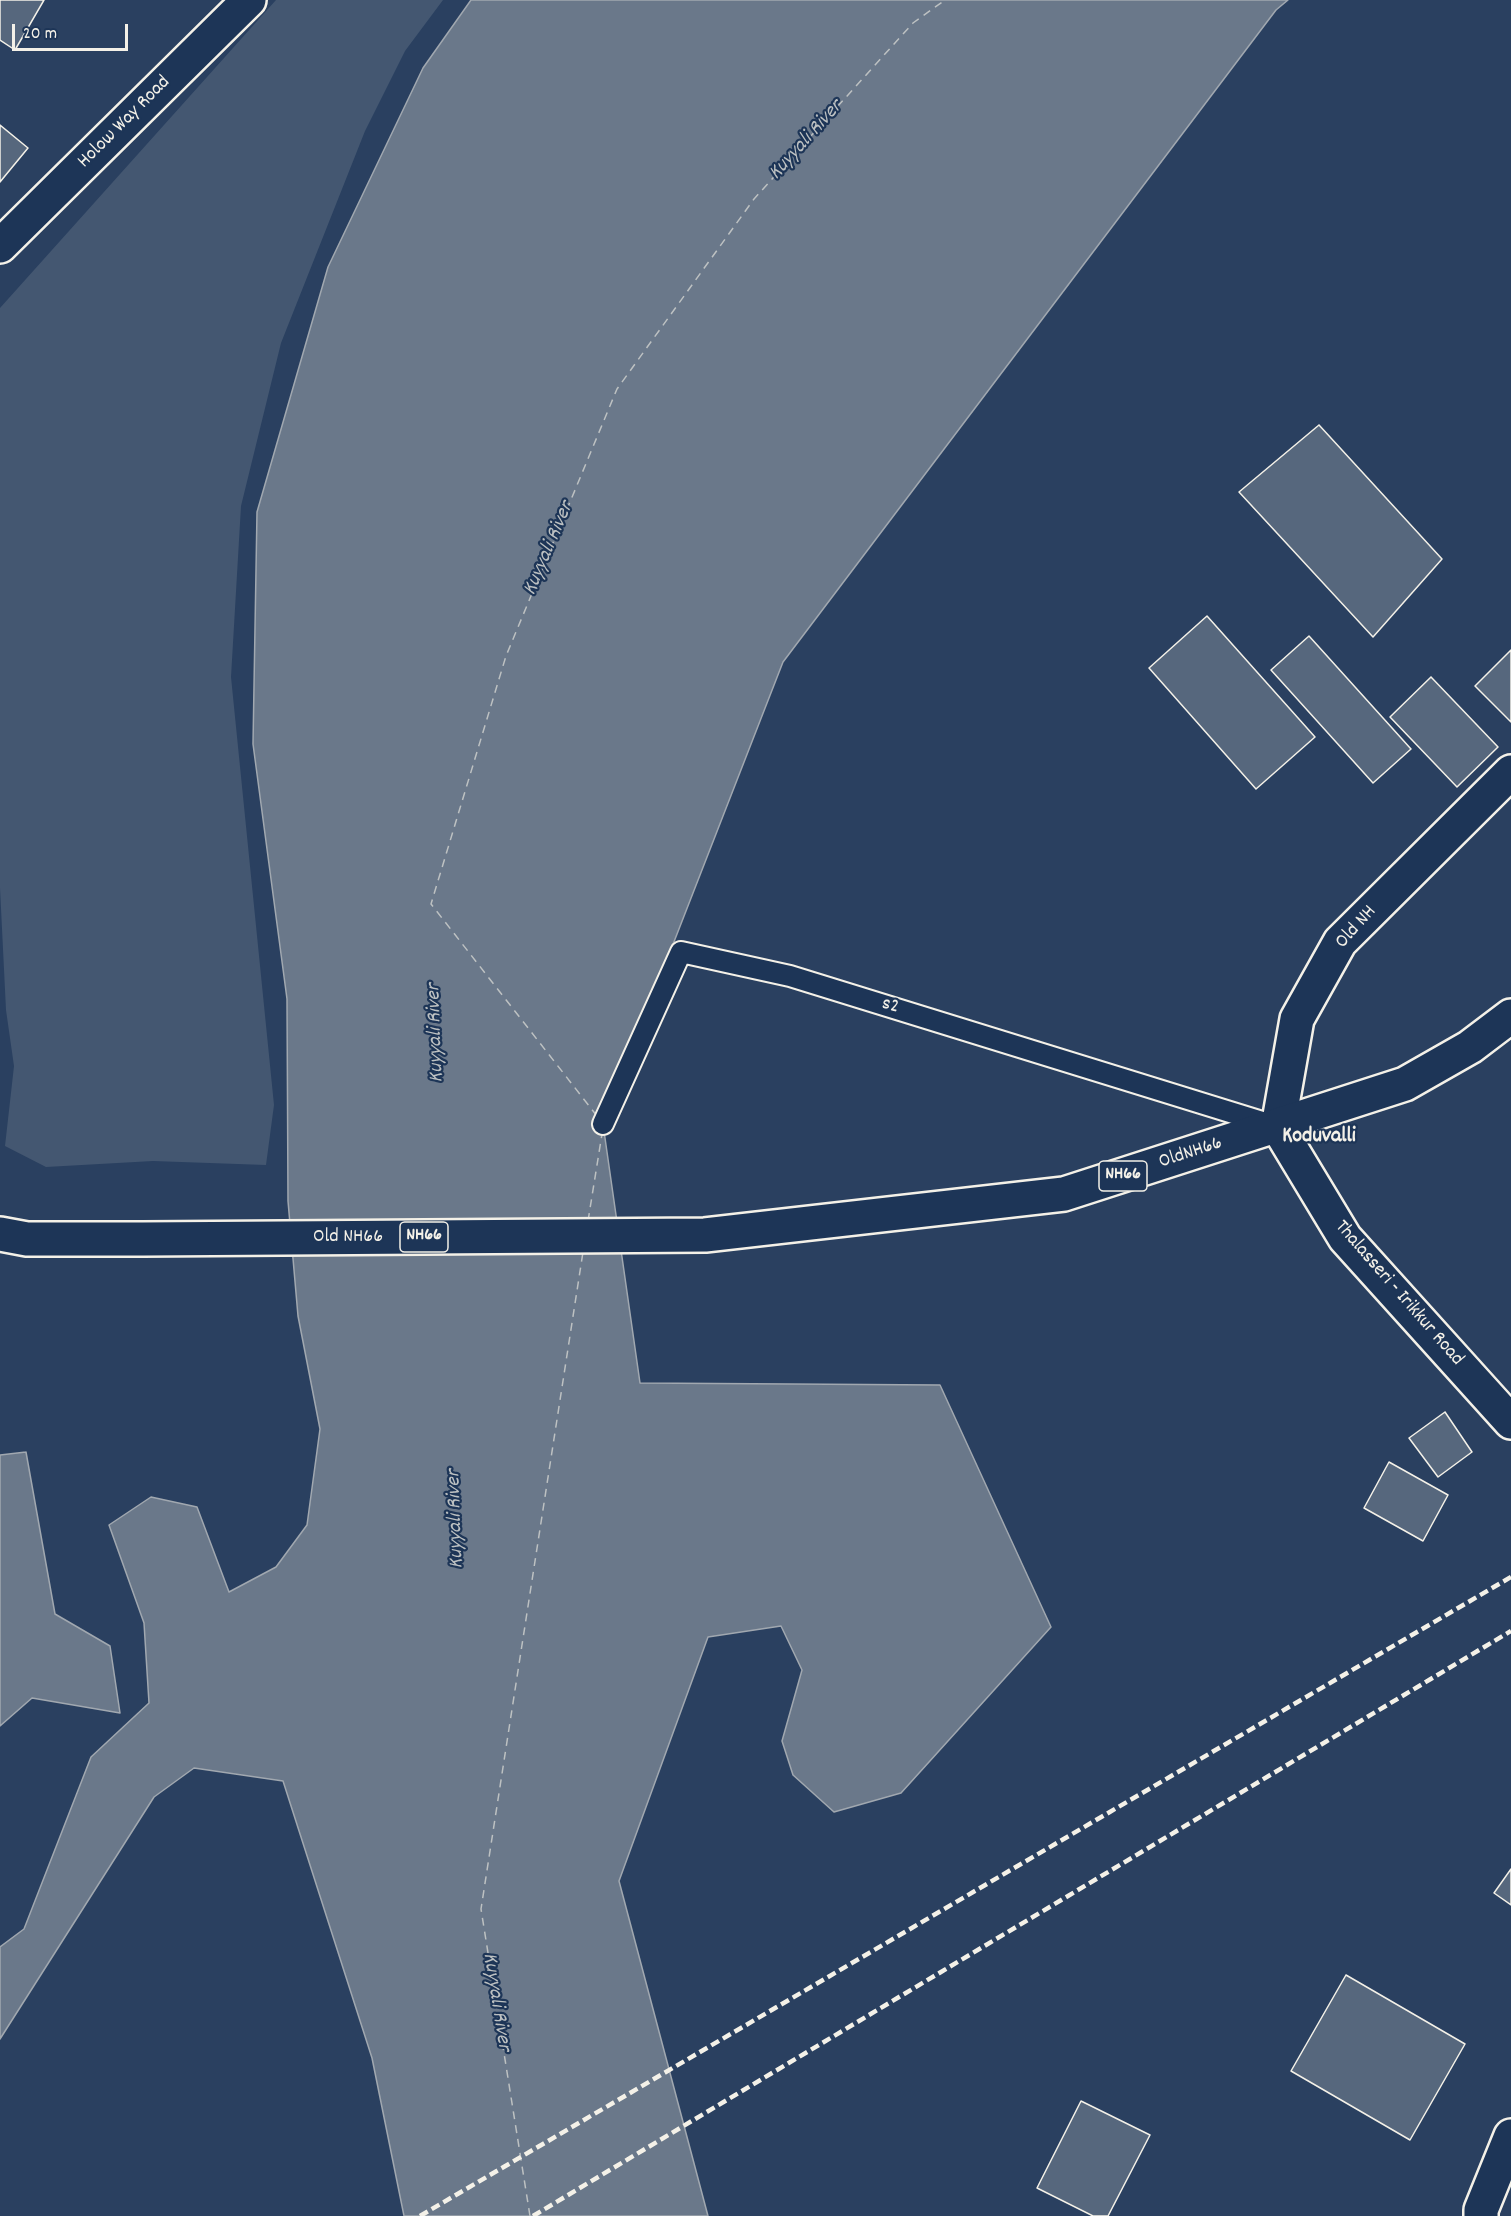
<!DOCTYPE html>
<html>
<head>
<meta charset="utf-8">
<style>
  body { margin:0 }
  #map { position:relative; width:1511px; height:2216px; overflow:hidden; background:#2a4060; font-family:Dekko,sans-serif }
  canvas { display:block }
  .scale { position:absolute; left:12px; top:24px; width:116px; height:27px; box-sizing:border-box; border:3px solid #f4f1e8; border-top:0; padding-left:8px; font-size:18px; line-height:21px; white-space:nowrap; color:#f4f1e8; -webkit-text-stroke:4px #1d3557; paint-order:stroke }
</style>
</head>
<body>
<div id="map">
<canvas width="1511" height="2216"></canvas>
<div class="scale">20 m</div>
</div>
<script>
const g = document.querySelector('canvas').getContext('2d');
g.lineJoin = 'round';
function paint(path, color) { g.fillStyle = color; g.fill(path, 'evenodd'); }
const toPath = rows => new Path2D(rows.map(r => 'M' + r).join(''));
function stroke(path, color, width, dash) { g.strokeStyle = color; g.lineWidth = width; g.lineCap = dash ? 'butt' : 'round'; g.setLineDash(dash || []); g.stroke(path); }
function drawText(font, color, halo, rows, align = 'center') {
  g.font = font + ' Dekko,sans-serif'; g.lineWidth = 4.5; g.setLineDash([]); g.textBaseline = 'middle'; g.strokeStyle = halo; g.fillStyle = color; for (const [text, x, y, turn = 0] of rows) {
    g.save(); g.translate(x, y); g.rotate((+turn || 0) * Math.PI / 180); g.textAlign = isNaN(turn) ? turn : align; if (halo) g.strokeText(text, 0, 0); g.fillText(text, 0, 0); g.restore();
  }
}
const green = toPath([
  [276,0,443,0,405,51,365,131,281,343,241,506,231,677,274,1105,266,1165,153,1161,46,1167,5,1146,14,1066,6,1010,0,888,0,308]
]);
const water = toPath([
  [471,0,1288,0,1276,10,783,662,603,1124,640,1383,940,1385,1051,1627,901,1793,834,1812,793,1775,782,1741,802,1670,781,1626,708,1637,619,1881,708,2216,404,2216,372,2058,283,1781,194,1768,154,1797,0,2039,0,1947,24,1929,91,1757,149,1703,144,1623,109,1525,151,1497,197,1507,229,1592,276,1567,307,1525,320,1429,298,1316,288,1201,287,999,253,744,257,512,328,267,423,68,471,0],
  [26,1452,55,1614,110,1646,120,1713,32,1698,0,1726,0,1455,26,1452]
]);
const ferry = toPath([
  [597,1116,431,904,506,656,617,389,754,199,913,23,945,0],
  [588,1221,602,1134],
  [530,2216,481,1909,583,1252]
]);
const building = toPath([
  [0,0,44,0,15,50,0,40,0,0],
  [0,125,28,148,0,182,0,125],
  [1319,425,1442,559,1373,637,1239,492,1319,425],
  [1207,616,1315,737,1256,789,1149,668,1207,616],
  [1309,636,1411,749,1373,783,1271,670,1309,636],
  [1511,650,1511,722,1475,686,1511,650],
  [1431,677,1498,747,1457,787,1390,717,1431,677],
  [1445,1412,1472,1452,1438,1477,1409,1438,1445,1412],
  [1389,1462,1448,1495,1423,1541,1364,1508,1389,1462],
  [1511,1869,1511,1905,1494,1893,1511,1869],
  [1346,1975,1465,2044,1410,2140,1291,2071,1346,1975],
  [1081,2101,1150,2135,1108,2216,1093,2216,1037,2188,1081,2101]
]);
const lane = toPath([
  [603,1124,681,952,790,976,1272,1125]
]);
const street = toPath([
  [1278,1127,1297,1019,1340,942,1511,772],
  [1481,2216,1481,2210,1511,2136]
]);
const secondary = toPath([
  [0,246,249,0],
  [1278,1127,1345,1238,1511,1422]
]);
const primary = toPath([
  [0,1234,27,1239,143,1239,705,1235,1064,1194,1405,1084,1470,1047,1511,1016]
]);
const rail = toPath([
  [420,2216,1511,1577],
  [533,2216,1511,1631]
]);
const shields = [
  [1123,1176,48],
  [424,1237,48]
];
const shieldNames = [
  ["NH66",1123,1176],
  ["NH66",424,1237]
];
const streetNames = [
  ["Holow Way Road",125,123,-45],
  ["Old NH",1357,928,-48],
  ["s2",890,1007,17],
  ["OldNH66",1191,1154,-18],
  ["Old NH66",348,1238],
  ["Thalasseri - Irikkur Road",1398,1294,49]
];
const waterNames = [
  ["Kuyyali River",807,141,-48],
  ["Kuyyali River",550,549,-67],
  ["Kuyyali River",437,1033,-92],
  ["Kuyyali River",457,1519,-92],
  ["Kuyyali River",495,2002,81]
];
const quarterNames = [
  ["Koduvalli",1319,1138]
];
paint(green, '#445771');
paint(water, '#6a788a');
stroke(water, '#a1a8b0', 1.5);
stroke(ferry, '#bdc1c2', 1.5, [8, 6]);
paint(building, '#56677d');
stroke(building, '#f4f1e8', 1.5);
stroke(lane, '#f4f1e8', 24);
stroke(street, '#f4f1e8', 38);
stroke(secondary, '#f4f1e8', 38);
stroke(primary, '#f4f1e8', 38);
stroke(lane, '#1d3557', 20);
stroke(street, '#1d3557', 33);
stroke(secondary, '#1d3557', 33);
stroke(primary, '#1d3557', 33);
stroke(rail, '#f4f1e8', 4.5, [9, 4.5]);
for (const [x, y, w] of shields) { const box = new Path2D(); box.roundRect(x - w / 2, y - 15, w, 30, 4.5); g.fillStyle = '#1d3557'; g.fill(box); stroke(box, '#f4f1e8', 1.5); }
drawText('bold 18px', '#f4f1e8', null, shieldNames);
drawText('20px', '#f4f1e8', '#1d3557', streetNames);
drawText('italic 21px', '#bdc1c2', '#1d3557', waterNames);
drawText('bold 22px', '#f4f1e8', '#1d3557', quarterNames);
</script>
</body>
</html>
